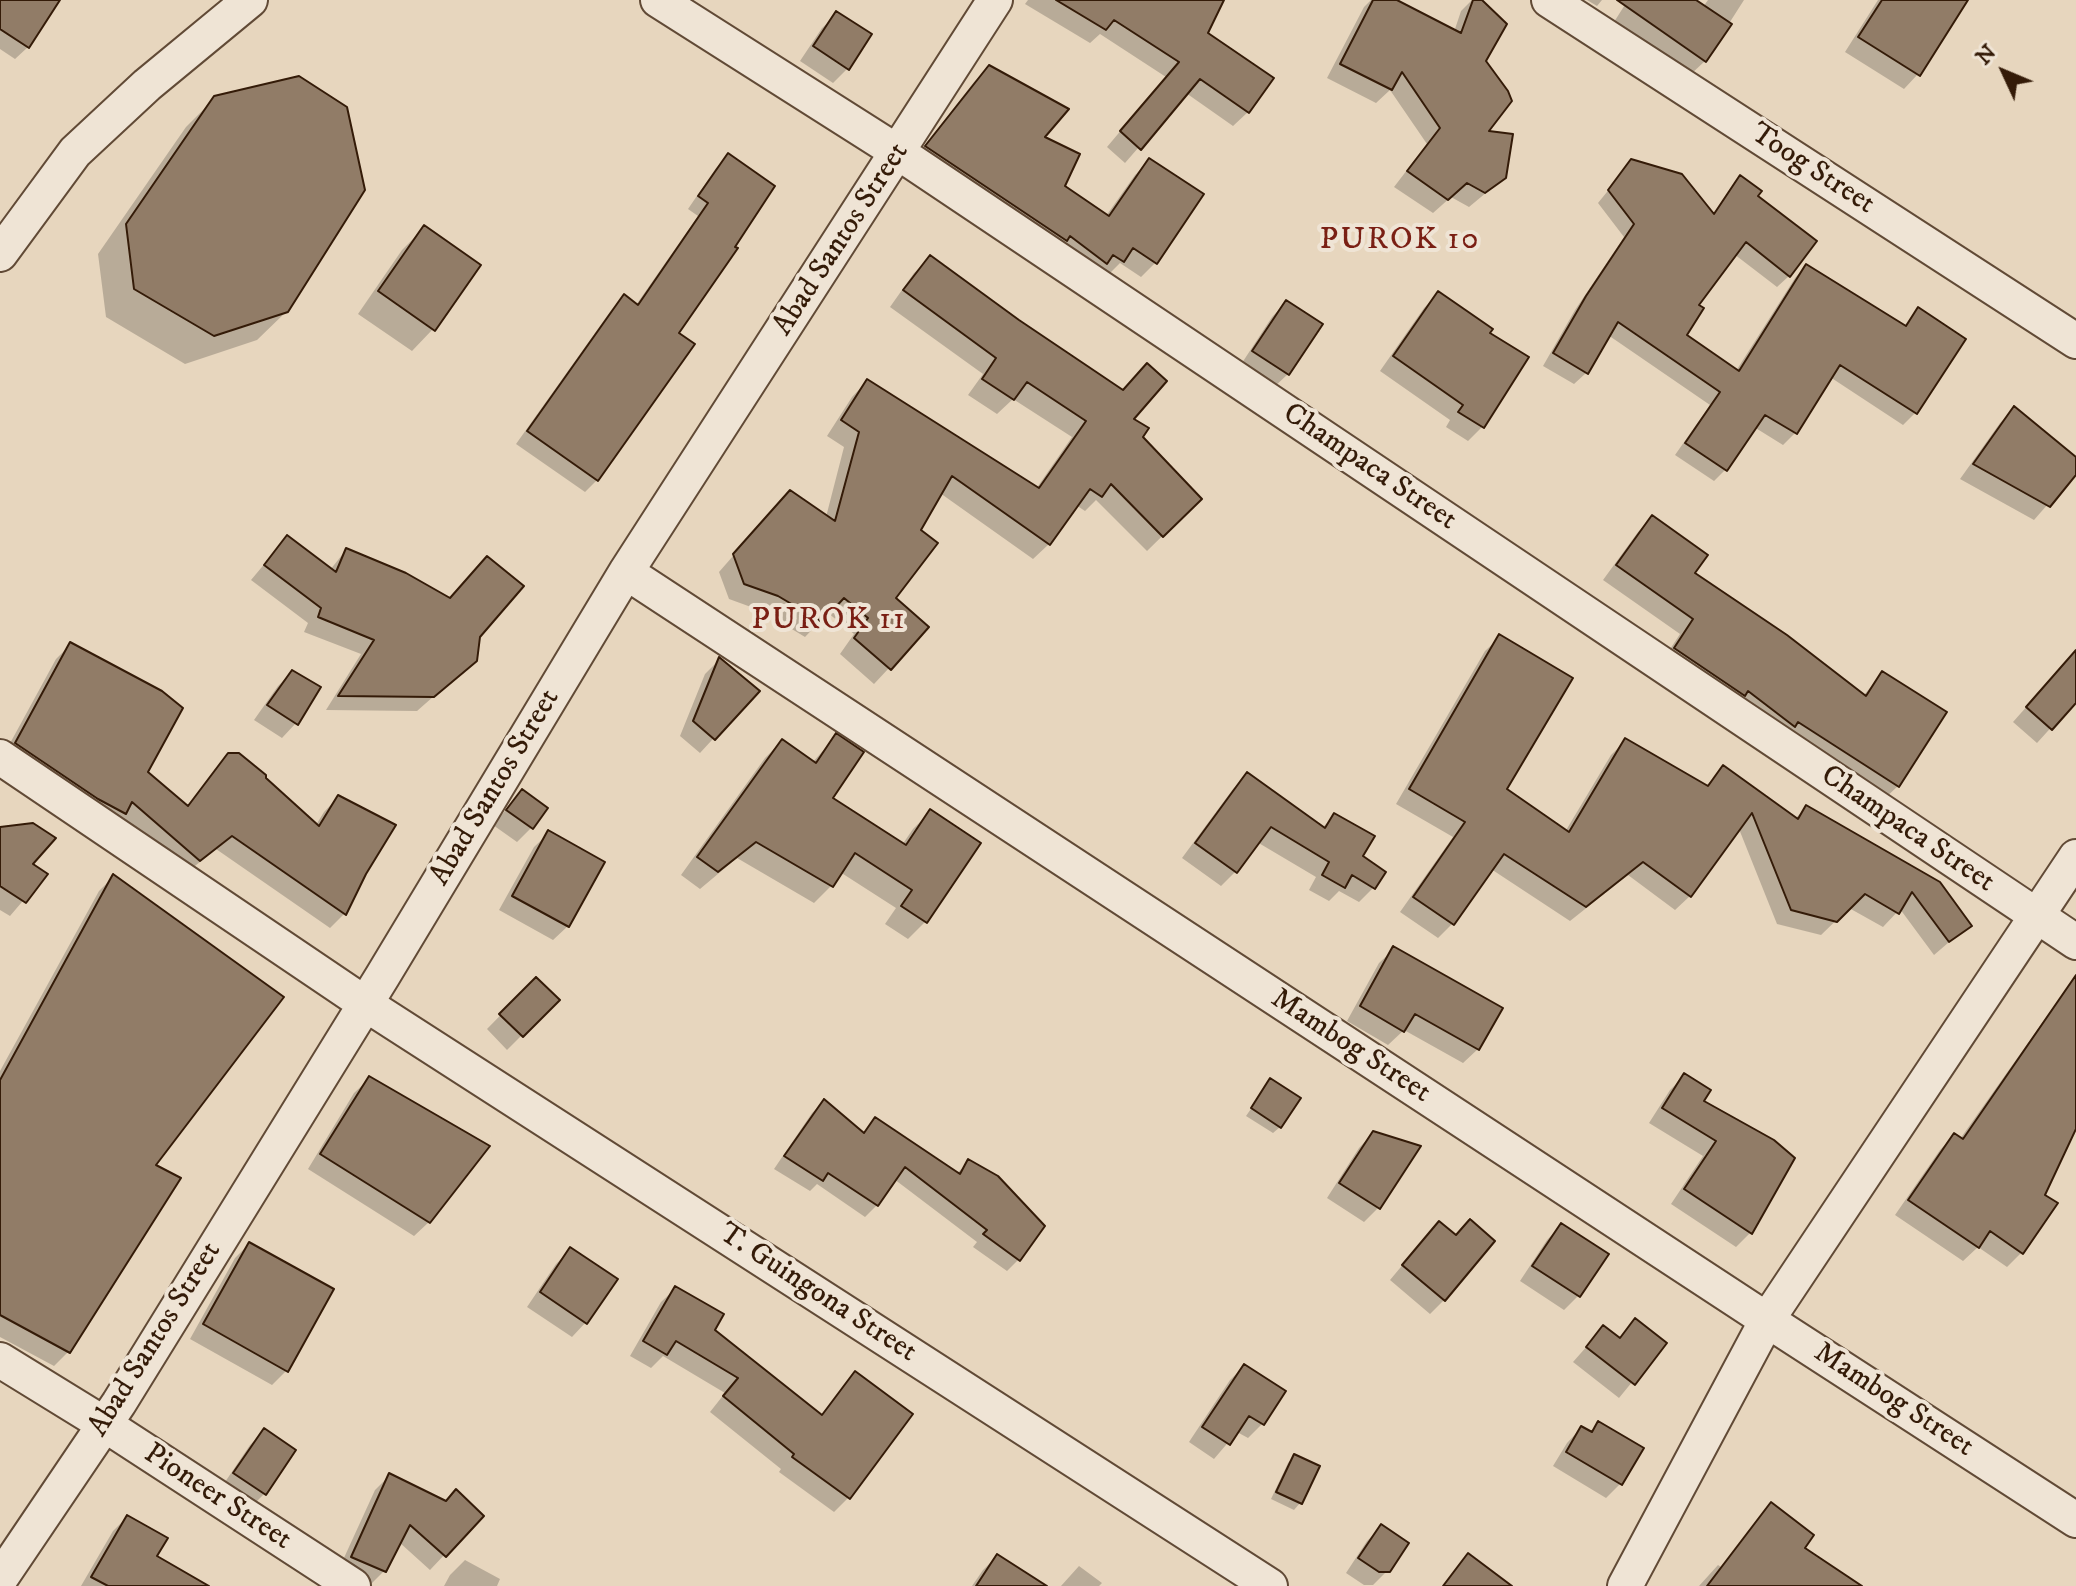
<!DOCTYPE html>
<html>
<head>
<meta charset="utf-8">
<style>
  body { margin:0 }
  #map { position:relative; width:2076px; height:1586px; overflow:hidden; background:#e7d6be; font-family:"IM FELL DW Pica",serif }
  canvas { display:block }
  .north { position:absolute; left:1964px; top:32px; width:80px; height:80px; -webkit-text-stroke:6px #efe4d5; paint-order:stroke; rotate:314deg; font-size:22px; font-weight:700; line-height:32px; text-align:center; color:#341b08 }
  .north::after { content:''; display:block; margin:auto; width:28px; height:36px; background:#341b08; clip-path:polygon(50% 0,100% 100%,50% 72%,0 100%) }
</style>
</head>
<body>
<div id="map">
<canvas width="2076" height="1586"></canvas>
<div class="north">N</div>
</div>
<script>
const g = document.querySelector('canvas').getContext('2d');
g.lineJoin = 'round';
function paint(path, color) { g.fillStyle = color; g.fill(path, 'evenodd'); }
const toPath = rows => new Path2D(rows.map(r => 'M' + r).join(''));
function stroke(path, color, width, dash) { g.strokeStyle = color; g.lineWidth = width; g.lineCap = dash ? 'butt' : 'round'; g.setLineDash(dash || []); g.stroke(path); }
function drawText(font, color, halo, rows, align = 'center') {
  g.font = font + ' "IM FELL DW Pica",serif'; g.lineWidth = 8; g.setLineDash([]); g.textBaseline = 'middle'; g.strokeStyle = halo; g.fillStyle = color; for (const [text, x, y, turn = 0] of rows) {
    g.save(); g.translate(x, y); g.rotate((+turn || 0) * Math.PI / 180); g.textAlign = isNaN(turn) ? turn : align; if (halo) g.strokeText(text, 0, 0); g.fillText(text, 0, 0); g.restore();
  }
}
const shadow = toPath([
  [0,0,58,0,28,47,15,59,0,49],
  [1028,0,1221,0,1206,34,1248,112,1233,126,1186,93,1125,163,1107,147,1166,77,1100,34,1090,43,1025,4],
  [1371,0,1393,0,1454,32,1461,11,1472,0,1479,0,1486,133,1505,177,1469,207,1451,197,1433,213,1394,187,1427,144,1390,90,1376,103,1327,78,1364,7],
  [1587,0,1602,0,1597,6],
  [1628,0,1660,0,1693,21,1708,0,1744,0,1705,61,1690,75,1614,22],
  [1878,0,1966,0,1918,74,1904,89,1845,52],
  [837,14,869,35,847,69,833,83,800,61,822,28],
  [989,67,1042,137,1063,187,1106,216,1135,175,1149,161,1155,263,1141,277,1120,263,1108,275,912,162,974,82],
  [215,98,287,311,257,340,185,364,106,317,98,254,186,127],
  [728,156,676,334,692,345,597,480,585,492,516,444,612,309,624,297,636,305,698,216,688,209,716,168],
  [1632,161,1712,215,1740,178,1755,197,1789,276,1777,287,1734,254,1696,306,1685,336,1736,371,1795,278,1806,266,1903,327,1918,310,1963,339,1915,413,1903,425,1830,377,1795,433,1783,445,1754,427,1726,469,1714,481,1675,455,1710,405,1608,335,1586,373,1574,384,1543,366,1575,310,1624,237,1598,203],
  [424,228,433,329,412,351,358,314,402,250],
  [930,258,1131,419,1140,437,1200,499,1147,551,1096,500,1085,511,1076,505,1049,544,1033,559,940,493,918,531,893,598,889,668,874,684,840,654,854,634,828,613,805,637,762,611,729,599,719,572,775,508,826,517,844,447,827,436,852,397,867,381,1036,489,1072,437,1013,399,997,414,968,395,983,374,890,307,914,273],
  [1438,294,1482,427,1468,441,1446,427,1450,420,1380,371,1424,308],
  [1286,302,1288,374,1273,388,1240,366,1272,317],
  [2014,409,2076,459,2076,472,2034,520,1960,479,2000,423],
  [1652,517,1693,573,1863,696,1882,674,1898,786,1883,800,1661,663,1680,634,1603,580,1638,532],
  [287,537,330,570,346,550,449,600,478,636,475,660,417,711,326,710,361,654,304,632,308,623,251,580],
  [1500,637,1504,790,1565,832,1611,755,1625,741,1705,787,1724,767,1795,819,1806,807,1969,925,1934,955,1900,909,1883,927,1849,908,1821,935,1777,924,1739,829,1690,896,1675,910,1628,875,1570,921,1491,869,1452,924,1438,938,1400,912,1453,837,1396,804,1485,651],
  [70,645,146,773,186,807,229,755,316,825,324,812,338,797,364,873,345,913,330,928,216,849,185,874,2,758,56,659],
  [2076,656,2076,700,2037,743,2013,722,2060,669],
  [719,660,757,691,700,753,680,736,705,674],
  [292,672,296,723,282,738,254,720,278,686],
  [836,736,830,799,902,845,913,829,930,812,925,922,908,939,885,924,896,908,840,872,831,886,814,903,737,858,700,889,681,875,765,758,782,741,812,763],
  [1247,774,1322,828,1335,815,1361,856,1373,888,1359,902,1339,891,1329,901,1309,890,1316,877,1257,842,1235,872,1221,886,1182,858,1233,789],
  [522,791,531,828,517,842,493,825],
  [0,827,30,864,45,875,10,916,0,910],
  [549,833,568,926,553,940,499,910,534,847],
  [113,877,153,1165,178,1179,68,1352,54,1366,0,1337,0,1071,99,891],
  [1394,949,1478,1049,1463,1063,1404,1030,1388,1045,1347,1021,1379,963],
  [2076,975,2076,1129,2043,1195,2022,1252,2007,1267,1978,1247,1963,1261,1895,1215,1940,1150,1954,1135,1960,1139],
  [536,979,557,1000,507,1050,487,1029],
  [1684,1076,1701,1102,1773,1142,1751,1232,1736,1247,1671,1204,1703,1156,1649,1123,1670,1090],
  [369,1079,429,1222,414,1236,308,1169,354,1093],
  [1271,1080,1280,1127,1273,1133,1246,1116],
  [824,1101,862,1134,875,1120,956,1174,969,1162,1019,1259,1007,1271,973,1247,977,1242,894,1179,877,1205,865,1217,817,1184,810,1191,774,1169,812,1113],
  [1373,1133,1379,1207,1364,1222,1327,1198,1359,1148],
  [1561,1225,1578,1296,1564,1310,1520,1281,1547,1240],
  [1425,1238,1444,1300,1430,1314,1390,1280],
  [249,1244,286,1371,272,1385,190,1339,235,1258],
  [570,1250,586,1322,572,1337,527,1307,556,1264],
  [676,1288,712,1331,820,1416,855,1374,910,1415,848,1498,834,1512,779,1472,781,1469,710,1412,725,1393,663,1356,651,1368,630,1356,661,1302],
  [1635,1321,1664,1343,1619,1398,1573,1362,1603,1328,1618,1340],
  [1244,1366,1283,1392,1262,1424,1248,1438,1237,1432,1214,1459,1189,1442,1230,1380],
  [1598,1424,1620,1484,1606,1498,1553,1466,1567,1443,1581,1428,1589,1433],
  [264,1431,264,1494,250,1508,221,1488,250,1445],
  [1294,1456,1300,1503,1294,1510,1271,1499,1288,1463],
  [389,1476,445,1503,481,1516,430,1570,399,1542,384,1571,370,1585,338,1571,375,1490],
  [1771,1505,1802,1548,1834,1586,1699,1586,1718,1565,1721,1567],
  [127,1517,154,1557,188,1586,81,1586,113,1531],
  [1381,1527,1388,1570,1373,1585,1364,1585,1346,1573,1367,1541],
  [997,1556,1040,1586,972,1586,983,1570],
  [465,1560,500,1579,497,1586,444,1586,450,1575],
  [1079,1566,1102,1583,1099,1586,1061,1586]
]);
const building = toPath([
  [0,0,60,0,29,48,0,29,0,0],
  [1056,0,1224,0,1208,33,1274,78,1249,113,1200,79,1141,150,1120,131,1179,62,1114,20,1106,30,1056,0],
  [1373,0,1397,0,1461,33,1473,0,1482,0,1507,24,1486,61,1508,91,1512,101,1489,131,1513,134,1506,178,1485,193,1467,183,1448,200,1407,171,1440,128,1402,72,1392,90,1340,64,1373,0],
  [1617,0,1696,0,1732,24,1706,62,1617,0],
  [1882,0,1968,0,1920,76,1858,37,1882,0],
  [836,11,872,34,849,70,813,46,836,11],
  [989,65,1069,109,1045,137,1080,154,1065,186,1109,216,1149,158,1204,194,1157,264,1133,248,1124,262,1113,255,1107,264,1070,236,1067,241,925,146,989,65],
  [299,76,347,107,365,190,288,312,214,336,134,289,126,224,214,96,299,76],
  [728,153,775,186,735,247,738,248,679,333,695,344,598,481,527,431,624,294,638,305,708,203,698,196,728,153],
  [1631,159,1682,174,1714,214,1740,175,1762,191,1758,196,1817,241,1790,277,1746,242,1699,305,1704,308,1687,335,1739,371,1806,264,1906,326,1918,307,1966,339,1917,414,1840,365,1797,434,1765,415,1727,471,1685,443,1720,392,1618,322,1588,374,1553,353,1586,296,1634,224,1608,190,1631,159],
  [424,225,481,265,435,331,378,291,424,225],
  [930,255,1019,320,1123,390,1147,363,1167,381,1134,419,1149,428,1143,437,1202,499,1163,537,1111,484,1102,497,1090,489,1050,545,952,476,921,530,938,543,896,598,929,627,891,670,854,638,868,618,844,598,822,622,778,596,744,584,733,554,790,490,835,521,859,432,841,420,867,379,1039,488,1086,421,1027,382,1014,400,982,379,996,358,903,290,930,255],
  [1438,291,1493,329,1490,333,1529,357,1484,428,1458,412,1463,405,1393,356,1438,291],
  [1286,300,1323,324,1289,375,1252,351,1286,300],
  [2014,406,2076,457,2076,475,2050,507,1973,464,2014,406],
  [1652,515,1708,555,1695,573,1787,635,1866,696,1882,671,1947,712,1899,787,1798,722,1795,727,1748,691,1745,696,1674,648,1693,619,1616,565,1652,515],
  [287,535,336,572,346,548,406,573,450,598,487,556,524,586,480,637,477,661,434,697,338,696,374,640,318,617,321,608,264,565,287,535],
  [1499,634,1573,678,1507,789,1569,832,1625,738,1708,786,1723,765,1798,819,1806,805,1940,882,1972,926,1949,942,1912,892,1899,914,1865,894,1837,922,1791,910,1752,813,1691,897,1643,862,1586,907,1504,854,1454,925,1413,897,1465,822,1409,789,1499,634],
  [70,642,162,691,183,708,148,772,188,806,228,753,239,753,266,775,266,778,319,826,338,795,396,825,366,874,346,915,232,836,200,861,132,802,126,814,98,799,15,743,70,642],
  [2076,650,2076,703,2052,730,2026,707,2076,650],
  [719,657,760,691,715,740,693,721,719,657],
  [292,670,321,687,298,725,267,705,292,670],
  [836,733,864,752,833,798,906,845,930,809,981,843,927,923,901,906,912,890,855,853,833,887,756,842,718,872,697,857,782,739,816,763,836,733],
  [1247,772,1325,828,1334,813,1375,836,1363,856,1386,872,1375,889,1352,875,1345,888,1322,875,1329,862,1271,827,1237,873,1195,843,1247,772],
  [522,789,548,808,533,829,506,810,522,789],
  [33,823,56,838,33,864,48,874,26,903,0,886,0,827,33,823],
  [548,830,605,862,569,927,512,896,548,830],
  [113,874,284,997,156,1165,181,1178,70,1353,0,1315,0,1080,113,874],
  [1393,946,1503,1008,1479,1050,1415,1014,1404,1032,1360,1006,1393,946],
  [2076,975,2076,1129,2045,1195,2058,1203,2023,1254,1990,1231,1979,1248,1908,1200,1954,1133,1963,1139,2076,975],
  [536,977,560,1000,523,1037,499,1014,536,977],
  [1684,1073,1711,1090,1704,1101,1774,1140,1795,1158,1752,1234,1684,1189,1716,1141,1662,1108,1684,1073],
  [369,1076,490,1146,430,1223,320,1154,369,1076],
  [1270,1078,1301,1098,1281,1128,1251,1108,1270,1078],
  [824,1099,864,1133,875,1117,960,1174,968,1159,998,1176,1045,1226,1020,1261,983,1234,987,1230,905,1167,878,1206,828,1173,823,1181,784,1156,824,1099],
  [1373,1131,1421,1146,1380,1209,1339,1183,1373,1131],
  [1470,1219,1495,1241,1445,1301,1402,1265,1439,1221,1456,1235,1470,1219],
  [1561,1223,1609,1254,1580,1297,1532,1266,1561,1223],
  [249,1242,334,1289,288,1372,203,1324,249,1242],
  [570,1247,618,1279,587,1324,540,1292,570,1247],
  [675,1286,724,1314,715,1330,822,1415,855,1371,913,1414,850,1499,792,1457,794,1454,723,1396,738,1378,676,1341,667,1355,643,1341,675,1286],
  [1635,1318,1667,1343,1635,1385,1586,1347,1603,1325,1620,1338,1635,1318],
  [1244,1364,1286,1391,1264,1425,1249,1416,1230,1445,1202,1427,1244,1364],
  [1598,1421,1644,1448,1622,1485,1566,1452,1581,1426,1592,1432,1598,1421],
  [264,1428,296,1450,266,1495,233,1473,264,1428],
  [1294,1454,1320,1466,1302,1504,1276,1492,1294,1454],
  [389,1473,446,1501,456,1489,484,1516,446,1557,410,1525,386,1572,351,1557,389,1473],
  [1771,1502,1814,1535,1805,1548,1862,1586,1707,1586,1771,1502],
  [127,1515,168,1538,157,1556,209,1586,108,1586,91,1577,127,1515],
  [1381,1524,1409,1543,1390,1572,1379,1572,1358,1558,1381,1524],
  [1468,1553,1512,1586,1443,1586,1468,1553],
  [997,1554,1047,1586,976,1586,997,1554]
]);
const minor = toPath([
  [658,0,899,153,2076,942],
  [1549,0,2076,341],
  [0,254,75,152,147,85,250,0],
  [626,572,1767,1320,2076,1520],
  [0,757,364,1003,1270,1586],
  [0,1360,104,1424,353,1586],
  [0,1579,119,1403,382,977,626,572,995,0],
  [1625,1586,1767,1320,2076,857]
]);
const streetNames = [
  ["Toog Street",1812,170,33],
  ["Abad Santos Street",842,240,-57],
  ["Champaca Street",1369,468,34],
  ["Abad Santos Street",496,788,-59],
  ["Champaca Street",1907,830,34],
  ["Mambog Street",1350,1047,33],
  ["T. Guingona Street",817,1294,33],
  ["Abad Santos Street",156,1340,-58],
  ["Mambog Street",1893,1401,33],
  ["Pioneer Street",217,1498,33]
];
const neighbourhoodNames = [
  ["PUROK 10",1400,241],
  ["PUROK 11",829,621]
];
paint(shadow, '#0003');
paint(building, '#917c67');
stroke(building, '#341b08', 2);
stroke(minor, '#614a36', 38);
stroke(minor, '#efe4d5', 34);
drawText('30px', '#341b08', '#efe4d5', streetNames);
g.letterSpacing = '2px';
drawText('32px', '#7a1f14', '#efe4d5', neighbourhoodNames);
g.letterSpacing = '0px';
</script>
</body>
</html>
